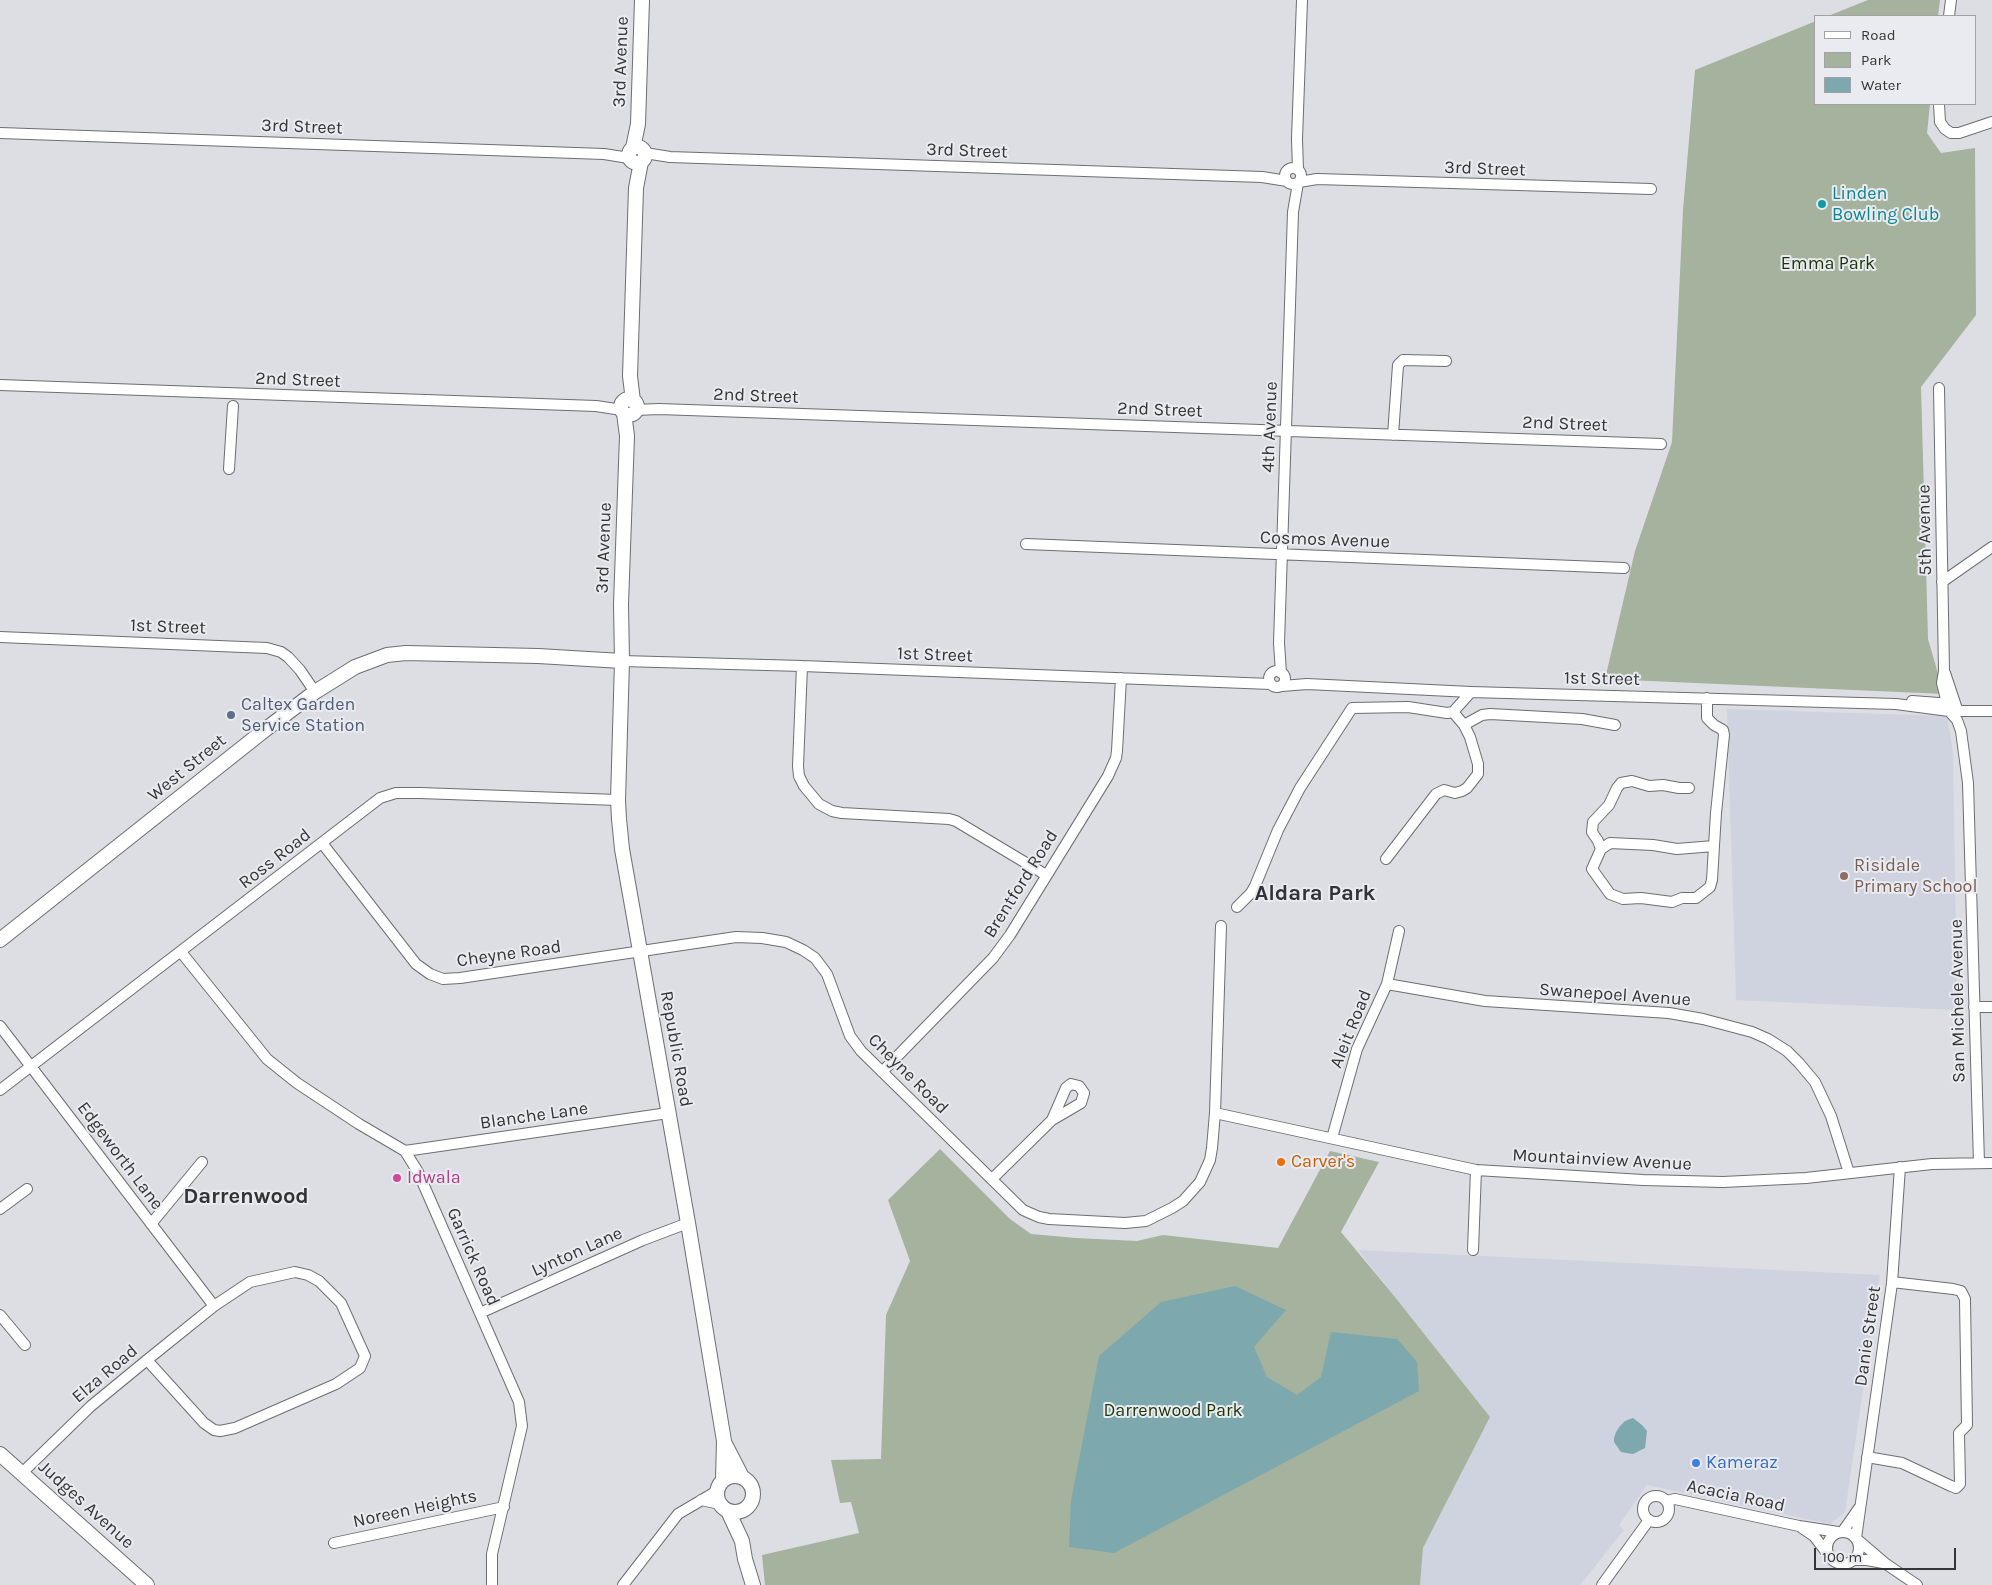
<!DOCTYPE html>
<html>
<head>
<meta charset="utf-8">
<style>
  body { margin:0 }
  #map { position:relative; width:1992px; height:1585px; overflow:hidden; background:#dcdee3; font-family:Karla,sans-serif }
  canvas { display:block }
  .legend { position:absolute; left:1814px; top:15px; width:162px; height:90px; box-sizing:border-box; background:#e9ebf0; border:1px solid #a1a2a6; margin:0; padding:6px 9px; list-style:none; font-size:15px; color:#343537 }
  .legend li { display:flex; align-items:center; gap:10px; height:25px }
  .legend b { width:25px; border:1px solid #a1a2a6 }
  .scale { position:absolute; left:1814px; top:1548px; width:142px; height:22px; box-sizing:border-box; border:2px solid #343537; border-top:0; padding-left:6px; font-size:15px; line-height:18px; white-space:nowrap; color:#343537; -webkit-text-stroke:4px #e9ebf0; paint-order:stroke }
</style>
</head>
<body>
<div id="map">
<canvas width="1992" height="1585"></canvas>
<ul class="legend">
<li><b style="height:6px;background:#fff"></b>Road</li>
<li><b style="height:14px;background:#a5b29e"></b>Park</li>
<li><b style="height:14px;background:#7da8ad"></b>Water</li>
</ul>
<div class="scale">100 m</div>
</div>
<script>
const g = document.querySelector('canvas').getContext('2d');
g.lineJoin = 'round';
function paint(path, color) { g.fillStyle = color; g.fill(path, 'evenodd'); }
const toPath = rows => new Path2D(rows.map(r => 'M' + r).join(''));
function stroke(path, color, width, dash) { g.strokeStyle = color; g.lineWidth = width; g.lineCap = dash ? 'butt' : 'round'; g.setLineDash(dash || []); g.stroke(path); }
function drawText(font, color, halo, rows, align = 'center') {
  g.font = font + ' Karla,sans-serif'; g.lineWidth = 4; g.setLineDash([]); g.textBaseline = 'middle'; g.strokeStyle = halo; g.fillStyle = color; for (const [text, x, y, turn = 0] of rows) {
    g.save(); g.translate(x, y); g.rotate((+turn || 0) * Math.PI / 180); g.textAlign = isNaN(turn) ? turn : align; if (halo) g.strokeText(text, 0, 0); g.fillText(text, 0, 0); g.restore();
  }
}
const built = toPath([
  [1727,709,1947,716,1953,751,1957,1010,1736,1000],
  [1358,1250,1880,1275,1845,1512,1830,1524,1647,1485,1619,1525,1624,1530,1580,1585,1420,1585,1423,1548,1490,1417]
]);
const green = toPath([
  [1868,0,1940,0,1938,16,1828,16],
  [1816,21,1816,104,1930,104,1927,133,1941,153,1975,148,1976,315,1921,387,1928,639,1944,694,1605,679,1635,551,1672,442,1683,210,1695,70],
  [940,1149,1010,1219,1031,1234,1076,1238,1137,1241,1163,1235,1278,1248,1330,1151,1379,1162,1341,1232,1395,1297,1490,1417,1423,1548,1420,1585,765,1585,762,1555,859,1533,851,1502,840,1503,831,1460,881,1459,886,1315,910,1261,888,1200]
]);
const water = toPath([
  [1235,1286,1286,1310,1254,1347,1267,1377,1297,1395,1321,1377,1331,1332,1397,1339,1417,1362,1419,1391,1114,1553,1069,1547,1071,1501,1099,1356,1161,1302],
  [1633,1418,1642,1425,1647,1431,1645,1448,1633,1454,1621,1452,1614,1442,1614,1438,1616,1432,1620,1426,1625,1421]
]);
const street = toPath([
  [1949,16,1951,0],
  [1939,104,1940,122,1945,129,1951,133,1959,133,1992,122],
  [0,133,604,154,629,158],
  [645,153,670,157,1262,177,1287,181],
  '1285 176a8 8 0 1 1 16 0a8 8 0 1 1-16 0Z',
  [1298,170,1297,139,1302,0],
  [1299,182,1317,179,1651,189],
  [0,385,596,406,622,410],
  [1939,388,1944,671,1942,683,1949,711,1957,720,1961,731,1968,783,1979,1163],
  [635,410,659,409,1661,444],
  [1393,435,1398,365,1403,360,1446,361],
  [229,469,233,406],
  [1026,544,1624,568],
  [1942,582,1992,547],
  [0,637,267,648,281,652,288,657,300,670,315,692],
  [622,661,802,666,1271,684],
  [802,666,798,766,799,776,804,786,819,804,832,811,842,813,949,819,956,821,1046,875],
  '1269 679a8 8 0 1 1 16 0a8 8 0 1 1-16 0Z',
  [1281,673,1279,643,1293,212,1298,183],
  [1945,673,1957,709],
  [1282,686,1307,684,1471,692,1896,704,1949,711,1992,711],
  [1707,698,1707,718,1714,725,1723,730,1724,735,1716,813,1714,846,1712,880,1710,887,1696,898,1682,898,1672,902,1641,898,1623,899,1610,894,1592,869,1601,849,1610,843,1653,845,1677,849,1714,846],
  [1912,701,1952,704],
  [1464,725,1482,715,1490,714,1582,719,1615,725],
  [322,843,416,964,430,974,443,979,460,978,736,937,762,938,786,942,803,950,815,958,827,974,850,1036,861,1051,1023,1210,1039,1217,1049,1219,1125,1223,1146,1221,1172,1208,1183,1201,1200,1182,1210,1160,1212,1148,1215,1113,1221,926],
  [1601,849,1598,841,1592,832,1593,822,1609,805,1617,788,1621,783,1632,781,1649,786,1663,785,1679,788,1689,788],
  [1386,859,1436,794,1444,790,1455,793,1462,791,1467,788,1478,774,1478,764,1470,737,1464,725,1453,712],
  [1237,907,1251,893,1255,886,1278,830,1300,788,1352,708,1408,707,1447,713,1453,712,1471,692],
  [181,952,267,1059,297,1083,359,1124,405,1151,418,1172,519,1402,522,1426,492,1554,492,1585],
  [1387,984,1485,1001,1669,1013,1703,1019,1752,1032,1768,1039,1787,1051,1799,1063,1815,1082,1831,1116,1849,1173],
  [1974,1007,1992,1007],
  [0,1026,214,1306],
  [882,1072,993,958,1010,935,1108,776,1116,758,1117,751,1121,678],
  [0,1090,380,798,396,793,420,793,618,800],
  [1215,1113,1476,1170,1643,1180,1723,1182,1806,1178,1932,1164,1992,1163],
  [1332,1138,1357,1049,1387,984,1399,931],
  [405,1151,668,1113],
  [992,1179,1052,1120,1066,1088,1071,1084,1079,1086,1084,1093,1081,1103,1052,1120],
  [0,1209,27,1189],
  [151,1224,202,1162],
  [1473,1250,1476,1170],
  [480,1313,643,1240,688,1223],
  [0,1315,25,1345],
  [1867,1457,1902,1463,1951,1486,1956,1488,1960,1484,1959,1433,1967,1425,1965,1299,1961,1291,1953,1289,1892,1282],
  [22,1473,91,1406,147,1360,214,1306,250,1282,295,1272,308,1275,319,1281,341,1303,365,1356,360,1368,336,1384,235,1428,220,1431,214,1430,204,1423,147,1360],
  '1643 1509a13 13 0 1 1 26 0a13 13 0 1 1-26 0Z',
  [701,1500,720,1504],
  [1666,1501,1675,1499,1799,1526,1838,1532],
  [1802,1528,1814,1536,1827,1553],
  [1843,1531,1859,1508],
  '1827 1548a16 16 0 1 1 32 0a16 16 0 1 1-32 0Z',
  [1856,1538,1892,1283,1900,1167],
  [1858,1540,1886,1564,1917,1585],
  [334,1543,504,1507],
  [1853,1560,1867,1560,1883,1563],
  [623,1585,678,1514,717,1491],
  [1602,1585,1649,1520]
]);
const secondary = toPath([
  '629 155a8 8 0 1 1 16 0a8 8 0 1 1-16 0Z',
  [633,148,638,124,642,0],
  '621 407a8 8 0 1 1 16 0a8 8 0 1 1-16 0Z',
  [633,401,630,376,636,188,641,162],
  [624,413,627,436,621,604,622,661,618,800,619,819,622,849,688,1223,724,1441,723,1480],
  [0,940,266,729,315,692,355,667,387,655,406,653,538,656,622,661],
  [725,1444,742,1477],
  [0,1454,147,1585],
  '717 1494a18 18 0 1 1 36 0a18 18 0 1 1-36 0Z',
  [728,1511,742,1541,745,1559,753,1585]
]);
const markers = [
  [1822,204,5,"#0f9aa8"],
  [231,715,5,"#5c6f8a"],
  [1844,876,5,"#8d6e63"],
  [1281,1162,5,"#e8710a"],
  [397,1178,5,"#d1479c"],
  [1696,1463,5,"#3f7fe0"]
];
const streetNames = [
  ["3rd Avenue",621,62,-88],
  ["3rd Street",302,127,2],
  ["3rd Street",967,151,2],
  ["3rd Street",1485,169,2],
  ["2nd Street",298,380,2],
  ["2nd Street",756,396,2],
  ["2nd Street",1160,410,2],
  ["2nd Street",1565,424,2],
  ["4th Avenue",1270,427,-88],
  ["5th Avenue",1925,530,-91],
  ["Cosmos Avenue",1325,540,2],
  ["3rd Avenue",604,548,-88],
  ["1st Street",168,627,2],
  ["1st Street",935,655,2],
  ["1st Street",1602,679,1],
  ["West Street",187,768,-39],
  ["Ross Road",275,859,-38],
  ["Brentford Road",1021,884,-58],
  ["Cheyne Road",509,954,-8],
  ["Swanepoel Avenue",1615,995,4],
  ["San Michele Avenue",1958,1001,-91],
  ["Aleit Road",1351,1029,-68],
  ["Republic Road",676,1049,80],
  ["Cheyne Road",908,1074,45],
  ["Blanche Lane",534,1116,-8],
  ["Edgeworth Lane",120,1156,53],
  ["Mountainview Avenue",1602,1160,3],
  ["Lynton Lane",577,1252,-24],
  ["Garrick Road",473,1257,66],
  ["Danie Street",1868,1336,-82],
  ["Elza Road",105,1374,-40],
  ["Acacia Road",1736,1496,12],
  ["Judges Avenue",86,1505,42],
  ["Noreen Heights",415,1509,-12]
];
const cultureNames = [
  ["Linden",1832,194],
  ["Bowling Club",1832,215]
];
const parkNames = [
  ["Emma Park",1828,264],
  ["Darrenwood Park",1173,1411]
];
const serviceNames = [
  ["Caltex Garden",241,705],
  ["Service Station",241,726]
];
const educationNames = [
  ["Risidale",1854,866],
  ["Primary School",1854,887]
];
const foodNames = [
  ["Carver's",1291,1162]
];
const hotelNames = [
  ["Idwala",407,1178]
];
const shopNames = [
  ["Kameraz",1706,1463]
];
const districtNames = [
  ["Aldara Park",1315,894],
  ["Darrenwood",246,1197]
];
paint(built, '#ced3df');
paint(green, '#a5b29e');
paint(water, '#7da8ad');
stroke(street, '#6c6e73', 12);
stroke(secondary, '#6c6e73', 16);
stroke(street, '#fff', 10);
stroke(secondary, '#fff', 14);
for (const [x, y, r, color] of markers) { const dot = new Path2D(); dot.arc(x, y, r, 0, 2 * Math.PI); g.fillStyle = color; g.fill(dot); stroke(dot, '#e9ebf0', 2); }
drawText('18px', '#343537', '#e9ebf0', streetNames);
drawText('18px', '#0d838f', '#e9ebf0', cultureNames, 'left');
drawText('18px', '#1d3506', '#e9ebf0', parkNames);
drawText('18px', '#4e5e75', '#e9ebf0', serviceNames, 'left');
drawText('18px', '#785e54', '#e9ebf0', educationNames, 'left');
drawText('18px', '#c56008', '#e9ebf0', foodNames, 'left');
drawText('18px', '#b23c85', '#e9ebf0', hotelNames, 'left');
drawText('18px', '#366cbe', '#e9ebf0', shopNames, 'left');
drawText('bold 22px', '#313337', '#e9ebf0', districtNames);
</script>
</body>
</html>
